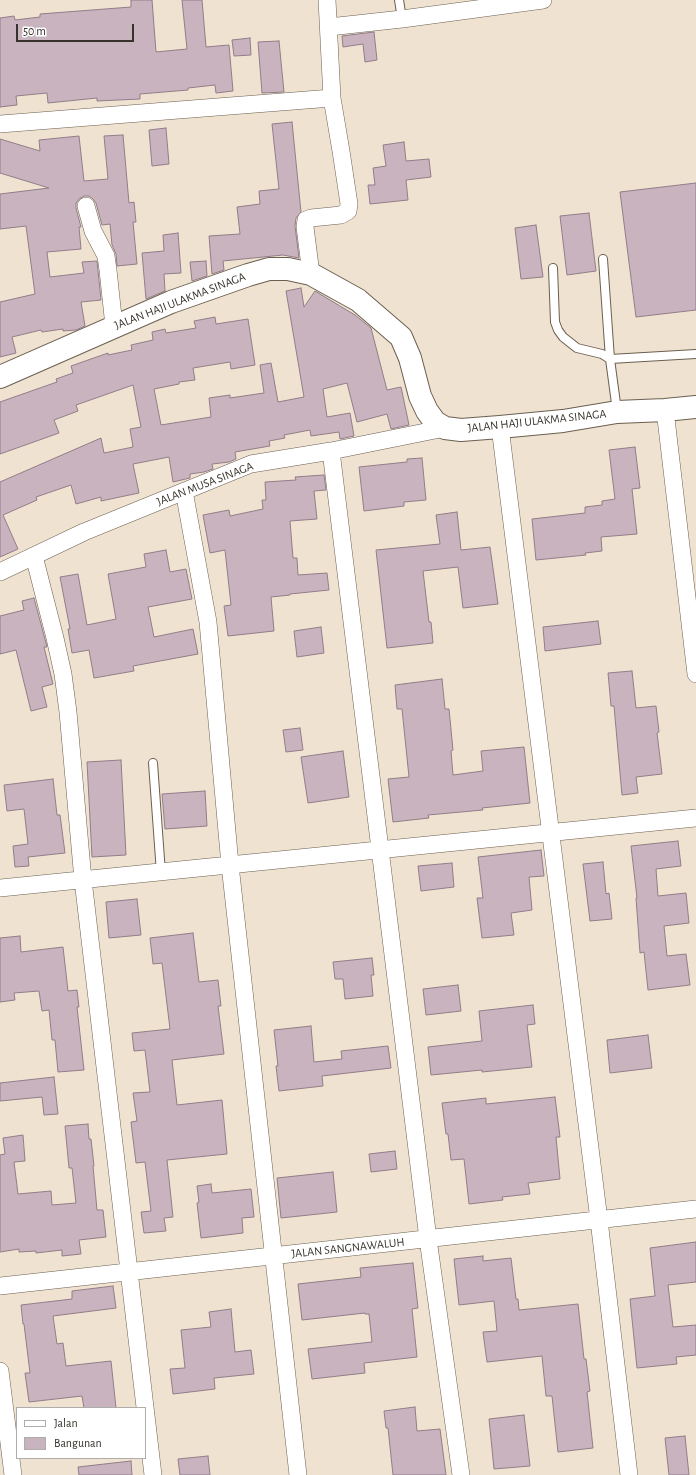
<!DOCTYPE html>
<html>
<head>
<meta charset="utf-8">
<style>
  body { margin:0 }
  #map { position:relative; width:696px; height:1475px; overflow:hidden; background:#f0e2d0; font-family:"Alegreya Sans",sans-serif }
  canvas { display:block }
  .legend { position:absolute; left:16px; top:1407px; width:130px; height:52px; box-sizing:border-box; background:#fff; border:1px solid #afadaa; margin:0; padding:5px 7px; list-style:none; font-size:12px; color:#37322b }
  .legend li { display:flex; align-items:center; gap:8px; height:20px }
  .legend b { width:20px; border:1px solid #afadaa }
  .scale { position:absolute; left:16px; top:24px; width:118px; height:18px; box-sizing:border-box; border:2px solid #37322b; border-top:0; padding-left:5px; font-size:12px; line-height:14px; white-space:nowrap; color:#37322b; -webkit-text-stroke:3px #fff; paint-order:stroke }
</style>
</head>
<body>
<div id="map">
<canvas width="696" height="1475"></canvas>
<ul class="legend">
<li><b style="height:5px;background:#fff"></b>Jalan</li>
<li><b style="height:11px;background:#c8b3bf"></b>Bangunan</li>
</ul>
<div class="scale">50 m</div>
</div>
<script>
const g = document.querySelector('canvas').getContext('2d');
g.lineJoin = 'round';
function paint(path, color) { g.fillStyle = color; g.fill(path, 'evenodd'); }
const toPath = rows => new Path2D(rows.map(r => 'M' + r).join(''));
function stroke(path, color, width, dash) { g.strokeStyle = color; g.lineWidth = width; g.lineCap = dash ? 'butt' : 'round'; g.setLineDash(dash || []); g.stroke(path); }
function drawText(font, color, halo, rows, align = 'center') {
  g.font = font + ' "Alegreya Sans",sans-serif'; g.lineWidth = 3; g.setLineDash([]); g.textBaseline = 'middle'; g.strokeStyle = halo; g.fillStyle = color; for (const [text, x, y, turn = 0] of rows) {
    g.save(); g.translate(x, y); g.rotate((+turn || 0) * Math.PI / 180); g.textAlign = isNaN(turn) ? turn : align; if (halo) g.strokeText(text, 0, 0); g.fillText(text, 0, 0); g.restore();
  }
}
const building = toPath([
  [131,0,152,0,156,52,187,49,182,0,202,0,206,47,229,45,233,91,216,93,215,85,188,88,188,90,140,94,140,99,97,101,97,98,48,103,47,93,16,96,17,105,0,107,0,18,14,16,15,20,40,17,40,14,131,7,131,0],
  [374,32,377,60,365,62,363,44,343,47,342,36,374,32],
  [250,38,251,55,234,56,232,40,250,38],
  [279,41,284,92,262,93,258,42,279,41],
  [292,122,301,212,296,218,295,226,299,258,283,255,223,261,224,270,212,274,209,236,240,234,237,207,260,204,259,191,279,189,272,124,292,122],
  [166,128,169,164,152,166,149,130,166,128],
  [123,135,129,203,134,202,136,222,133,222,137,264,117,266,116,254,112,245,110,224,102,225,96,203,93,199,89,196,84,196,79,199,76,203,76,208,81,227,79,227,81,249,47,252,50,277,84,273,82,262,97,261,101,300,81,302,85,326,76,330,63,331,63,329,42,332,41,330,12,337,16,353,0,357,0,302,35,294,26,226,0,229,0,194,49,188,0,173,0,139,40,151,39,140,79,136,84,181,108,179,104,136,123,135],
  [404,142,406,161,429,159,431,177,406,180,408,200,370,204,368,185,375,185,373,168,386,166,383,145,404,142],
  [696,183,696,310,636,317,620,192,696,183],
  [589,213,596,271,567,275,560,216,589,213],
  [536,225,543,277,521,279,515,228,536,225],
  [178,233,181,273,164,274,165,291,146,299,142,253,164,251,163,235,178,233],
  [206,261,207,276,192,281,190,262,206,261],
  [301,288,304,307,315,291,355,315,371,328,387,390,401,387,409,425,391,429,387,414,357,422,347,383,323,389,327,417,350,413,354,436,340,439,339,432,311,436,310,430,284,435,285,438,269,441,270,446,235,452,236,459,229,462,212,464,213,469,204,472,190,474,190,478,173,482,169,457,133,464,139,493,101,501,101,497,76,504,71,485,36,497,37,500,3,515,18,549,0,557,0,482,101,438,104,453,133,447,130,429,141,427,133,385,76,405,78,411,54,420,59,433,0,454,0,402,57,382,56,379,73,373,71,366,108,353,108,355,132,350,131,345,153,340,152,332,165,329,166,333,196,328,194,321,215,317,216,324,248,319,255,365,231,369,230,362,193,368,195,380,179,382,179,384,154,389,161,425,211,417,209,398,230,395,230,398,264,393,260,365,271,363,278,402,304,397,286,291,301,288],
  [635,447,640,488,632,489,637,534,601,537,602,551,585,553,586,555,536,560,532,519,585,513,585,507,602,505,602,501,615,499,609,450,635,447],
  [422,458,426,500,404,502,404,506,364,511,359,467,407,462,407,459,422,458],
  [324,475,326,490,314,491,317,519,290,521,293,558,297,558,298,575,327,573,329,590,290,594,290,595,271,597,274,631,228,636,224,606,231,605,225,550,210,553,203,515,229,510,230,516,263,509,262,500,266,500,265,482,296,480,295,477,324,475],
  [457,512,461,550,490,547,498,604,463,608,458,567,423,571,429,622,431,622,433,643,387,648,376,550,440,544,436,515,457,512],
  [166,550,170,572,186,569,192,599,148,607,154,637,193,629,198,654,133,666,134,671,94,678,89,650,72,653,68,629,70,629,60,577,78,574,87,625,116,619,108,574,146,567,144,554,166,550],
  [34,598,47,647,44,647,53,684,42,687,47,707,31,711,16,650,0,654,0,616,24,610,22,601,34,598],
  [598,621,601,644,545,651,543,627,598,621],
  [321,627,324,653,297,657,294,631,321,627],
  [632,671,636,708,656,706,659,732,657,733,662,774,636,777,638,793,622,795,614,706,611,706,608,673,632,671],
  [442,679,445,709,449,709,453,750,451,751,453,775,483,771,481,751,524,747,530,803,482,808,483,810,428,815,429,818,393,822,388,779,409,777,402,709,397,709,395,685,442,679],
  [300,728,303,750,286,752,283,730,300,728],
  [343,751,349,797,308,803,301,757,343,751],
  [121,760,126,855,92,857,87,762,121,760],
  [53,779,57,815,60,815,65,853,28,857,29,866,15,867,13,846,28,844,24,809,7,811,4,785,53,779],
  [205,791,207,826,165,829,162,794,205,791],
  [678,841,681,866,656,869,658,896,686,893,689,923,664,926,667,956,686,954,690,985,648,990,644,952,640,953,636,898,637,898,631,846,678,841],
  [541,850,544,876,529,877,532,910,511,913,514,935,482,938,477,898,483,898,478,857,541,850],
  [603,862,606,894,609,893,612,919,590,921,583,864,603,862],
  [452,863,454,887,421,891,418,866,452,863],
  [137,899,141,935,109,938,106,902,137,899],
  [193,933,199,982,218,980,221,1006,218,1006,224,1054,172,1060,177,1105,222,1100,227,1154,167,1160,173,1217,164,1218,166,1231,144,1233,141,1212,151,1211,145,1162,136,1163,131,1122,137,1121,133,1093,150,1092,145,1050,134,1051,132,1033,170,1029,162,963,153,964,150,938,193,933],
  [20,936,21,952,63,947,68,991,77,990,79,1007,77,1007,84,1070,58,1072,55,1040,52,1040,49,1010,42,1011,39,991,14,993,15,1000,0,1002,0,938,20,936],
  [372,958,374,975,371,975,373,996,345,999,343,979,335,979,333,962,372,958],
  [458,985,461,1011,426,1015,423,989,458,985],
  [533,1005,535,1024,527,1025,532,1067,482,1072,482,1070,431,1075,428,1047,482,1041,479,1011,533,1005],
  [311,1026,314,1062,342,1059,341,1051,388,1046,391,1068,322,1076,323,1086,279,1091,276,1066,278,1066,274,1030,311,1026],
  [648,1035,652,1068,610,1073,607,1040,648,1035],
  [54,1077,58,1114,44,1115,42,1097,0,1101,0,1083,54,1077],
  [555,1097,560,1137,556,1137,560,1179,528,1183,530,1194,502,1197,503,1200,469,1204,464,1159,451,1160,448,1134,446,1134,442,1103,486,1098,486,1104,555,1097],
  [88,1124,89,1139,91,1139,94,1166,93,1166,97,1210,103,1210,106,1237,79,1240,81,1254,62,1256,62,1250,36,1253,36,1251,19,1252,19,1249,0,1252,0,1155,5,1154,3,1138,23,1135,25,1161,14,1162,18,1194,51,1191,52,1205,76,1203,72,1168,69,1168,65,1126,88,1124],
  [395,1151,397,1169,371,1172,369,1154,395,1151],
  [333,1172,337,1212,281,1218,277,1178,333,1172],
  [211,1184,212,1193,251,1189,254,1217,242,1218,243,1233,201,1238,197,1203,199,1202,197,1186,211,1184],
  [696,1242,696,1282,668,1285,673,1327,696,1325,696,1355,676,1357,677,1364,637,1368,630,1299,655,1296,650,1248,696,1242],
  [483,1256,483,1261,511,1258,516,1299,518,1299,519,1310,578,1304,584,1359,586,1359,590,1391,587,1392,593,1448,558,1452,552,1396,546,1396,542,1356,487,1362,483,1332,497,1331,494,1301,459,1305,454,1259,483,1256],
  [413,1263,418,1308,412,1309,417,1357,364,1363,365,1373,312,1379,308,1349,372,1342,369,1314,365,1314,365,1313,302,1320,298,1284,361,1277,360,1268,413,1263],
  [113,1286,116,1308,53,1316,57,1344,63,1343,66,1366,111,1361,116,1408,84,1408,82,1396,29,1402,25,1373,30,1373,24,1324,23,1324,21,1305,72,1299,72,1291,113,1286],
  [231,1309,235,1352,251,1350,254,1374,214,1378,215,1389,173,1394,170,1369,185,1368,181,1330,211,1327,209,1312,231,1309],
  [415,1407,417,1431,440,1429,446,1475,393,1475,388,1428,386,1428,384,1411,415,1407],
  [524,1415,530,1466,494,1469,489,1419,524,1415],
  [685,1436,689,1475,669,1475,665,1438,685,1436],
  [208,1456,210,1475,180,1475,178,1459,208,1456],
  [131,1461,132,1475,79,1475,78,1467,131,1461]
]);
const lane = toPath([
  [399,0,402,19],
  [603,259,610,359,696,354],
  [553,268,555,322,558,330,563,337,577,348,602,354,610,359,617,411],
  [153,763,161,873]
]);
const street = toPath([
  [329,27,402,19,543,0],
  [0,124,332,98],
  [86,206,93,231,106,256,108,270,114,326],
  [311,274,305,227,306,220,311,218,341,215,348,211,349,204,341,151,332,98,327,0],
  [665,410,696,674],
  [500,427,599,1220,629,1475],
  [331,451,428,1239,461,1475],
  [184,491,208,622,230,865,298,1475],
  [34,556,55,638,63,674,68,712,83,880,153,1475],
  [0,572,84,532,251,464,331,451,445,428],
  [0,888,696,818],
  [0,1286,696,1209],
  [0,1371,13,1475]
]);
const primary = toPath([
  [0,377,171,302,248,275,269,269,288,269,311,274,358,300,401,337,410,358,420,396,427,411,435,422,445,428,461,430,500,427,563,421,617,412,665,410,696,407]
]);
const streetNames = [
  ["JALAN HAJI ULAKMA SINAGA",180,301,-21],
  ["JALAN HAJI ULAKMA SINAGA",537,421,-6],
  ["JALAN MUSA SINAGA",205,484,-21],
  ["JALAN SANGNAWALUH",348,1248,-6]
];
paint(building, '#c8b3bf');
stroke(building, '#917d88', 1);
stroke(lane, '#6b5f50', 10);
stroke(street, '#6b5f50', 18);
stroke(primary, '#6b5f50', 24);
stroke(lane, '#fff', 8);
stroke(street, '#fff', 17);
stroke(primary, '#fff', 22);
drawText('12px', '#37322b', '#fff', streetNames);
</script>
</body>
</html>
